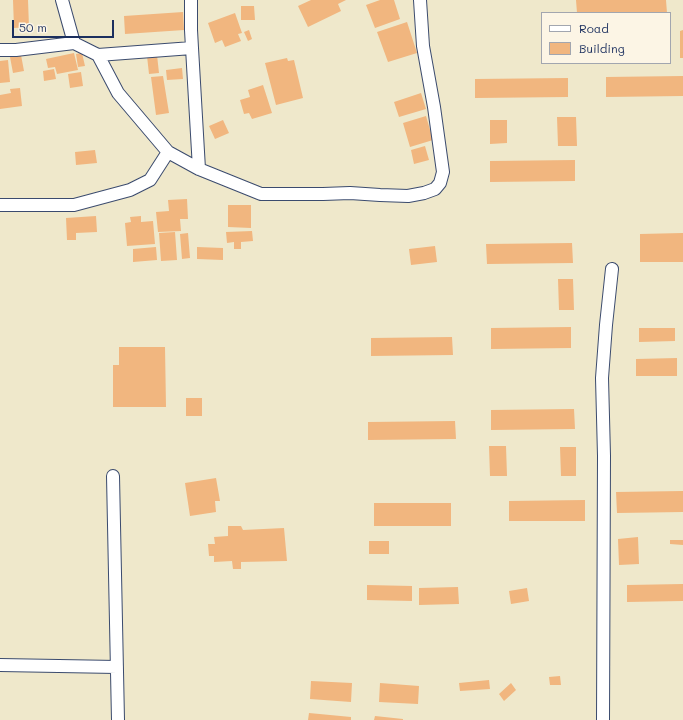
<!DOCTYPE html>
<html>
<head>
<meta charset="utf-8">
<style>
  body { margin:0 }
  #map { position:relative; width:683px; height:720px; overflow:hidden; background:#efe8cb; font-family:Mali,sans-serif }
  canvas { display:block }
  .legend { position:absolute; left:541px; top:12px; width:130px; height:52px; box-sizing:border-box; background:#fcf5e5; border:1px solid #a2a6af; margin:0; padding:5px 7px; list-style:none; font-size:12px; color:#1b2f5e }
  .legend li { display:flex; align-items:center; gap:8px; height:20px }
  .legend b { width:20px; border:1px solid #a2a6af }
  .scale { position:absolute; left:12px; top:20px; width:102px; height:18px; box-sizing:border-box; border:2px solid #1b2f5e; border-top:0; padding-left:5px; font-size:12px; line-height:14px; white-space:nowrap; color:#1b2f5e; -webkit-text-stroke:3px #fcf5e5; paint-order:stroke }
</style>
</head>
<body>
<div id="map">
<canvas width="683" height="720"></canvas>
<ul class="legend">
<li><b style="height:5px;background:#fff"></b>Road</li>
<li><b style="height:11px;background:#f1b67f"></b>Building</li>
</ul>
<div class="scale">50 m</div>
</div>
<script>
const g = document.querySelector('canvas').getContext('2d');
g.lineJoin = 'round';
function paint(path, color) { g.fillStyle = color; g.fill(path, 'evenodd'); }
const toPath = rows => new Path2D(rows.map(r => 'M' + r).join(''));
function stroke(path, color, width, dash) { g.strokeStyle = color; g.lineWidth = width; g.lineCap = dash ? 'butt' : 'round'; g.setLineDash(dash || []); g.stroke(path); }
const building = toPath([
  [13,0,28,0,29,27,14,28],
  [311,0,346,0,338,4,341,11,308,27,298,6],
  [380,0,394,0,400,19,375,28,366,5],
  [576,0,666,0,667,13,577,13],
  [241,6,254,6,255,20,241,20],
  [183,12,184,30,125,34,124,16],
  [235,13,242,33,238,34,241,41,225,47,222,40,215,43,208,23],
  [407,22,417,53,388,62,377,32],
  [249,30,252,39,248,41,244,32],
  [683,30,683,58,680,58,680,31],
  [74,53,78,70,57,74,55,67,48,68,46,59],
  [82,53,85,66,78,67,76,54],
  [21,55,24,71,13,73,10,57],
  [157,55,159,73,149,74,147,56],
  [287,58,288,61,294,60,303,98,276,105,265,63],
  [8,60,10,82,0,83,0,61],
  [182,68,183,79,167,80,166,70],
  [54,69,56,79,44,81,43,71],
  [81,72,83,86,70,88,68,74],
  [163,76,169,113,156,115,151,77],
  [683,76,683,96,606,97,606,77],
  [568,78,568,97,475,98,475,79],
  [263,85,272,113,252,119,249,113,244,114,240,100,250,97,248,90],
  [20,88,22,106,0,109,0,95,11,93,10,89],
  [421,93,426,109,399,117,394,102],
  [426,116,433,140,410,147,403,123],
  [557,117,576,117,577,146,558,146],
  [223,120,229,133,215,139,209,126],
  [490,120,507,120,507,143,490,144],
  [425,146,429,160,414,164,411,150],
  [95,150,97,163,76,165,75,152],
  [575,160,575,181,490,182,490,161],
  [187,199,188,219,180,219,181,231,158,232,156,212,169,211,168,200],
  [228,205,251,205,251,228,228,227],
  [96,216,97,232,76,233,76,240,67,240,66,218],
  [141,216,141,222,153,221,155,244,127,246,125,223,131,222,130,217],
  [252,231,253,241,241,242,241,249,234,249,234,242,227,243,226,232],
  [175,232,177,260,161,261,159,233],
  [188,233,190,258,182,259,180,234],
  [683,233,683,262,640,262,640,234],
  [572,243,573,263,487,264,486,244],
  [435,246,437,262,411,265,409,249],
  [156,247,157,260,133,262,133,249],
  [197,247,223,248,223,260,197,259],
  [558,279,573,279,574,310,559,310],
  [571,327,571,348,491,349,491,328],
  [639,328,675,328,675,341,639,342],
  [452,337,453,355,371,356,371,338],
  [119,347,165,347,166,407,113,407,113,365,119,365],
  [677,358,677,376,636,376,636,359],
  [186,398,202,398,202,416,186,416],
  [574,409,575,429,491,430,491,410],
  [455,421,456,439,368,440,368,422],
  [489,446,506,446,507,476,490,476],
  [560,447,576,447,576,476,561,476],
  [216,478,220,501,215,501,216,512,190,516,185,483],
  [683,491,683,512,617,513,616,492],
  [585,500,585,521,509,521,509,501],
  [374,503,451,503,451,526,374,526],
  [228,526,241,526,243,530,284,528,287,561,241,562,241,569,233,569,232,561,214,562,214,556,209,556,208,544,215,544,214,537,228,536],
  [638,537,639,564,619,565,618,539],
  [670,540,683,540,683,545,670,544],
  [369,541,389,541,389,554,369,554],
  [683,584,683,601,627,602,627,585],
  [367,585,412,586,412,601,367,600],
  [458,587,459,604,419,605,419,588],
  [527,588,529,601,511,604,509,591],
  [560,676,561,685,550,685,549,677],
  [489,680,490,689,460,691,459,683],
  [311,681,352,683,351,702,310,699],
  [380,683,419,686,418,704,379,702],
  [511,683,516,690,504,701,499,694],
  [309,713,351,717,351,720,308,720],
  [375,716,403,719,403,720,374,720]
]);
const minor = toPath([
  [62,0,74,43],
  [192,48,199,169],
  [0,50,16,50,74,43,98,55,192,48,191,30,191,0],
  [98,55,118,93,168,152,199,169,261,194,323,194,350,193,380,195,408,196,424,193,435,189,440,183,443,172,434,107,423,46,420,0],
  [0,205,74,205,130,190,150,180,168,152],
  [113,476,118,720],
  [0,665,117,667],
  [603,720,604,456,602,378,606,325,612,269]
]);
paint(building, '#f1b67f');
stroke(minor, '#3b4b6e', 14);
stroke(minor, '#fff', 12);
</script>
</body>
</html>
